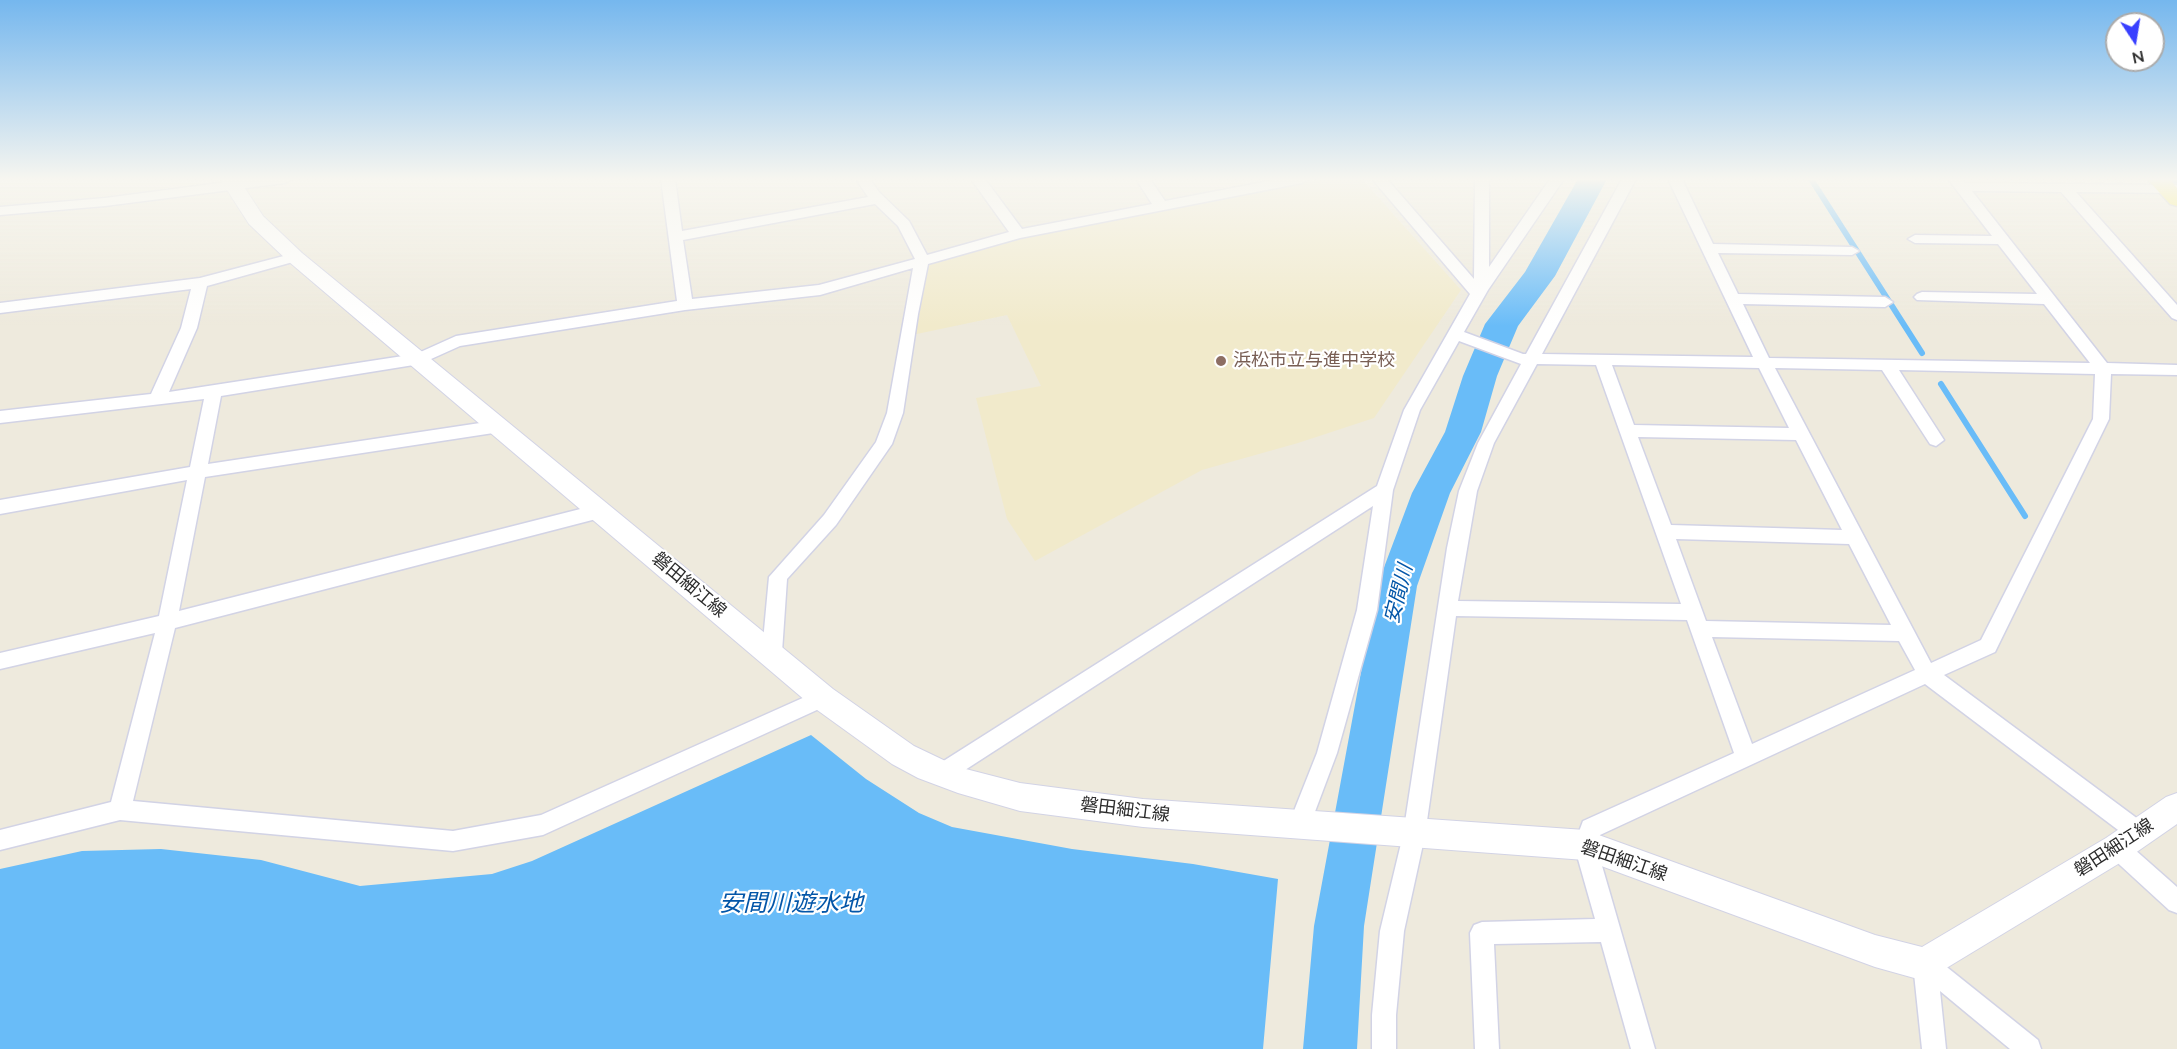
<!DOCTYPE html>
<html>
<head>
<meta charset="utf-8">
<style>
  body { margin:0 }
  #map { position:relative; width:2177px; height:1049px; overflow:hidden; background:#eeeadd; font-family:Mulish,sans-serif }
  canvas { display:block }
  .north { position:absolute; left:2105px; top:12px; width:60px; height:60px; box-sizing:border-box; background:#fff; border:2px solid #ababab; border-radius:50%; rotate:168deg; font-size:16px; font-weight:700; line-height:24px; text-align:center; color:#2c2c2c }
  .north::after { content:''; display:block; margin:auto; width:21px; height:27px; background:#3940ff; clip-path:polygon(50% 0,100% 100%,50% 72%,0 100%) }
</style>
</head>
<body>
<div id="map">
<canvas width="2177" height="1049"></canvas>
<div class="north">N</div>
</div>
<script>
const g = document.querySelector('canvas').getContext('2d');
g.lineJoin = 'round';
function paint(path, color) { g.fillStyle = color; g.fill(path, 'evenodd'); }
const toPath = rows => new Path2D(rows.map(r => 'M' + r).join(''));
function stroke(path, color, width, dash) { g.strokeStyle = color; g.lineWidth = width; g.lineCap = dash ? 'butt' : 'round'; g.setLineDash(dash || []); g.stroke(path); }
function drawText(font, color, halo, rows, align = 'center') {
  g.font = font + ' Mulish,"Noto Sans JP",sans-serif'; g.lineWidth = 4.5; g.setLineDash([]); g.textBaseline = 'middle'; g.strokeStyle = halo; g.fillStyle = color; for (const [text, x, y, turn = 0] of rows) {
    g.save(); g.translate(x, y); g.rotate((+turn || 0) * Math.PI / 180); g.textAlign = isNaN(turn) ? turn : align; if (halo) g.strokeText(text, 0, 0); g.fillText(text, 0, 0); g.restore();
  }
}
const education = toPath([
  [1323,179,1362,179,1461,290,1374,418,1298,443,1202,470,1035,561,1007,519,976,398,1041,386,1007,315,912,335,927,257]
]);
const water = toPath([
  [811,735,866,779,919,813,952,827,1072,849,1193,864,1278,879,1263,1049,0,1049,0,869,82,851,161,849,261,860,360,886,492,874,532,861]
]);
const stream = toPath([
  [1811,179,1922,353],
  [2170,179,2177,182],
  [1941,384,2025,516]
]);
const river = toPath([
  [1578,179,1607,179,1555,276,1518,326,1497,376,1481,432,1450,493,1417,586,1364,926,1357,1049,1303,1049,1314,926,1377,586,1412,493,1445,432,1463,376,1485,324,1525,272,1578,179]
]);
const minor = toPath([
  [250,179,292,179,285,183,105,206,0,215,0,207,105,198,250,179],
  [661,179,675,179,682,231,868,197,856,179,870,179,879,192,909,221,927,255,1009,232,971,179,985,179,1022,229,1152,204,1136,179,1150,179,1165,201,1279,179,1309,179,1302,183,1020,238,928,264,918,314,903,413,892,444,836,525,787,579,782,652,779,658,772,660,765,658,762,652,769,577,824,515,876,442,887,413,913,268,820,295,685,310,460,346,420,364,221,396,208,464,500,420,508,426,500,432,205,477,179,611,600,504,606,506,609,511,606,516,600,518,175,628,133,801,453,831,541,815,816,692,823,689,830,692,833,698,830,704,543,835,453,851,120,820,0,850,0,830,111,802,155,633,0,669,0,653,159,616,187,480,0,514,0,500,190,467,204,399,0,423,0,411,151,394,181,328,191,289,0,313,0,303,200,278,295,253,300,254,302,257,300,260,207,286,197,328,169,392,416,354,456,336,677,301,661,179],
  [875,204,898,226,915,259,819,285,692,299,683,240,875,204],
  [1372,179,1387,179,1474,279,1475,179,1489,179,1489,267,1550,179,1564,179,1488,290,1464,332,1523,354,1526,354,1622,179,1636,179,1542,354,1753,357,1668,179,1682,179,1713,244,1852,247,1859,251,1852,255,1718,253,1738,294,1885,297,1893,302,1885,307,1743,304,1769,358,2090,363,2044,304,1917,300,1914,297,1917,294,1922,292,2037,294,1998,244,1915,243,1908,239,1915,235,1992,236,1948,179,1962,179,1965,183,2177,185,2177,193,2076,192,2177,305,2177,320,2172,318,2061,192,1972,191,2107,363,2177,365,2177,375,2111,374,2109,419,1995,652,1944,675,2146,825,2149,832,2146,839,2138,842,2130,839,1925,684,1600,835,1596,845,1655,1049,1631,1049,1601,942,1494,944,1499,1049,1475,1049,1470,933,1474,925,1482,922,1595,919,1574,845,1583,821,1734,753,1687,620,1456,616,1425,835,1404,931,1396,1015,1396,1049,1372,1049,1372,1015,1380,931,1403,835,1447,548,1459,491,1478,443,1521,364,1459,341,1420,410,1393,490,1377,610,1337,753,1307,833,1299,836,1291,833,1288,826,1317,753,1357,610,1373,506,948,781,941,783,934,781,930,774,934,767,1377,486,1404,410,1470,294,1372,179],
  [1537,364,1596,365,1681,604,1458,601,1477,491,1494,443,1537,364],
  [1612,365,1759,368,1789,428,1634,425,1612,365],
  [1775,368,1882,370,1930,444,1936,446,1944,440,1899,370,2095,374,2093,419,1981,640,1931,663,1775,368],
  [1638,437,1796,440,1842,530,1671,525,1638,437],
  [1676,539,1849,544,1891,625,1706,621,1676,539],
  [1712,637,1899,641,1915,670,1752,744,1712,637],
  [2117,838,2125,841,2177,887,2177,913,2169,910,2109,855,2106,848,2109,841,2117,838],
  [1925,952,1933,956,2038,1040,2041,1049,2010,1049,1940,991,1946,1049,1922,1049,1913,964,1917,956,1925,952]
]);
const secondary = toPath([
  [220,179,239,179,263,216,302,253,833,689,914,746,958,767,1020,783,1143,799,1585,830,1875,935,1922,947,2106,838,2166,797,2177,793,2177,824,2128,858,1925,981,1875,967,1585,860,1143,827,1020,811,958,793,918,778,892,764,813,707,288,261,249,224,220,179]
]);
const primary = toPath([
  [2147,179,2169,179,2177,188,2177,206,2170,204,2147,179]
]);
const markers = [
  [1221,361,6,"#8d6e63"]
];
const educationNames = [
  ["浜松市立与進中学校",1233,361]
];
const streetNames = [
  ["磐田細江線",689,585,40],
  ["磐田細江線",1125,810,7],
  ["磐田細江線",2114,848,-33],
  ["磐田細江線",1624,861,19]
];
const waterNames = [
  ["安間川",1399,594,-76]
];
const nearWaternames = [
  ["安間川遊水地",791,904]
];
paint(education, '#f1eacb');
paint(water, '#69bcf8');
stroke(stream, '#69bcf8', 6);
paint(river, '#69bcf8');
stroke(minor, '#d2d3e5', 3);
stroke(secondary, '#d2d3e5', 2);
stroke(primary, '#ccc', 3);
paint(minor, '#fff');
paint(secondary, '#fff');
paint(primary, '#fbee55');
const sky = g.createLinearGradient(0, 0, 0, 326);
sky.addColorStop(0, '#75b7ee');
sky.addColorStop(0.55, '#f7f6f0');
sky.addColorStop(1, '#f7f6f000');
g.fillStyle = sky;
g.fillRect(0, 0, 2177, 326);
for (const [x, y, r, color] of markers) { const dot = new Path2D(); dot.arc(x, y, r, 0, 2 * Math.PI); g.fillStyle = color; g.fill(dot); stroke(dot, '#fff', 2); }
drawText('18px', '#785e54', '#fff', educationNames, 'left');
drawText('18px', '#2c2c2c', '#fff', streetNames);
drawText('italic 20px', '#0356a8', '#fff', waterNames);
drawText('italic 24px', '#0356a8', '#fff', nearWaternames);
</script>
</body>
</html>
